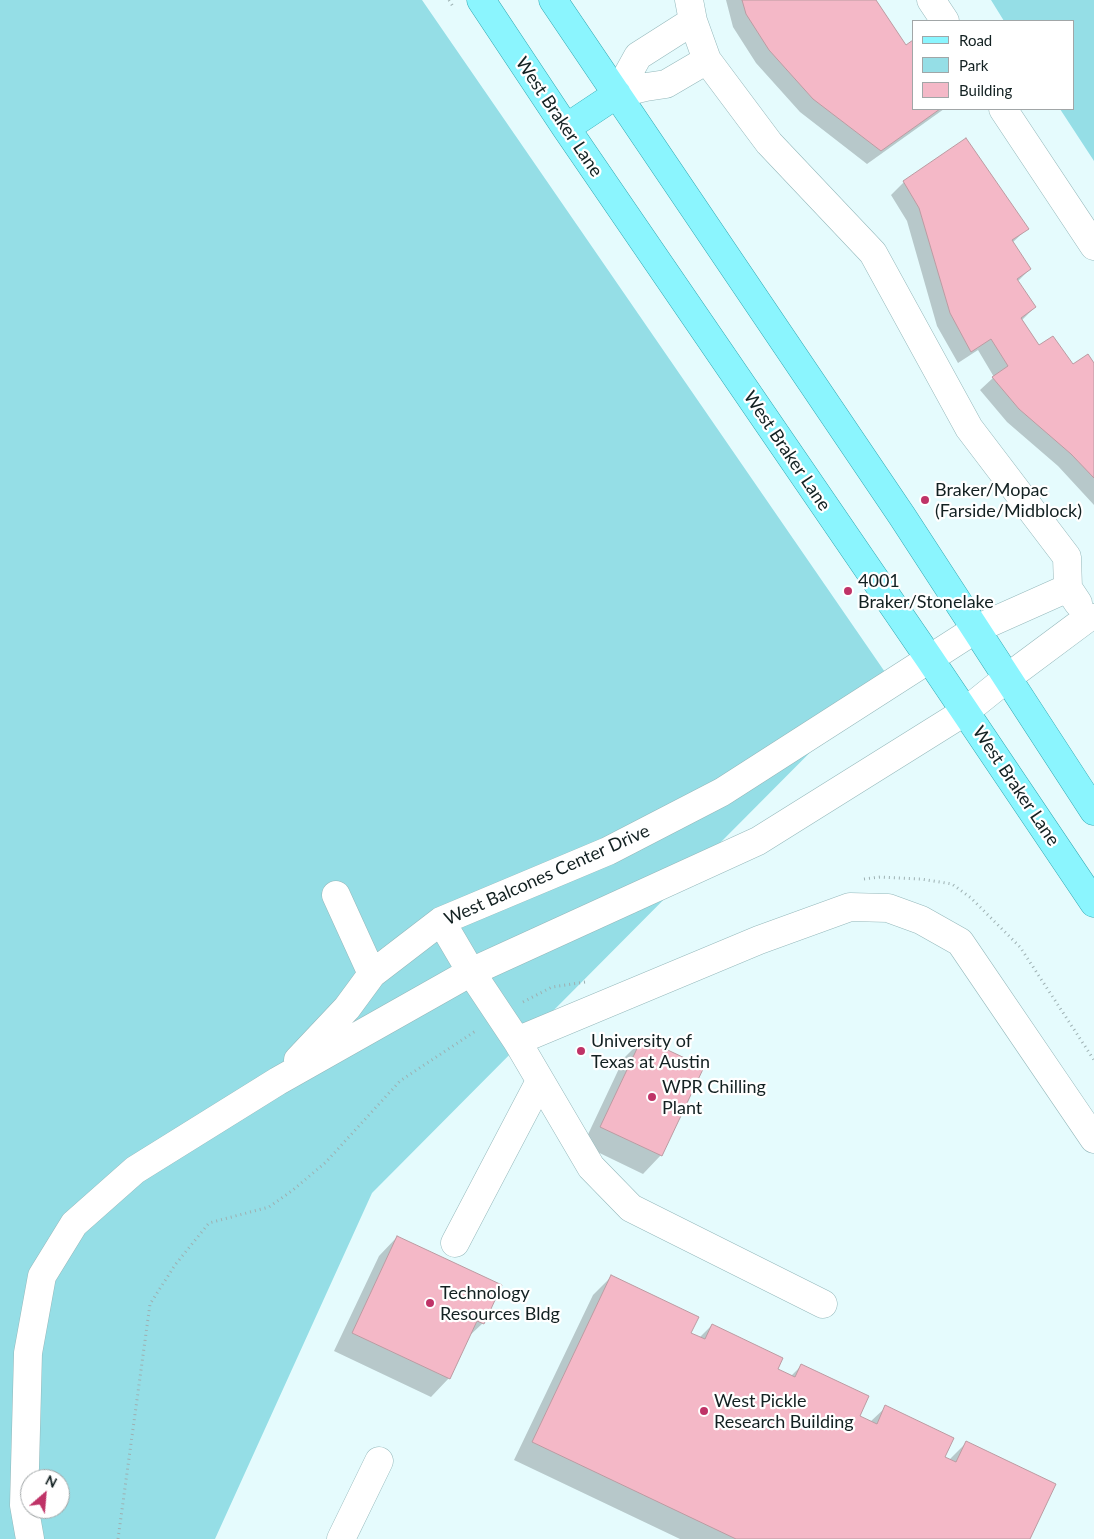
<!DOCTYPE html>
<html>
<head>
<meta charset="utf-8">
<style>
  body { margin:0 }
  #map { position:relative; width:1094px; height:1539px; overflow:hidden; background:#e5fbfd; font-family:Lato,sans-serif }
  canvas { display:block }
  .legend { position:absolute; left:912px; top:20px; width:162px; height:90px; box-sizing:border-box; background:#fff; border:1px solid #a1a6a7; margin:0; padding:6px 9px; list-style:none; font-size:15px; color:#132122 }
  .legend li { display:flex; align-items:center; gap:10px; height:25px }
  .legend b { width:25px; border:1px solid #a1a6a7 }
  .north { position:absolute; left:20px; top:1469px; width:50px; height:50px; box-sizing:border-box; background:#fff; border:1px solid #a1a6a7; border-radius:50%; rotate:27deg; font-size:14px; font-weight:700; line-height:20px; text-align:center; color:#132122 }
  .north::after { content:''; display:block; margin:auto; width:18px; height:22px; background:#bf3367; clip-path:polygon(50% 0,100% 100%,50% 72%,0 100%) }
</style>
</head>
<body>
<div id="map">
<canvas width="1094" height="1539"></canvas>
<ul class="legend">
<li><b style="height:6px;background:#8bf5fe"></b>Road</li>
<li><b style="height:14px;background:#95dee6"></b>Park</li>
<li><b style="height:14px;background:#f4b8c7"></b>Building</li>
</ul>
<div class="north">N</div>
</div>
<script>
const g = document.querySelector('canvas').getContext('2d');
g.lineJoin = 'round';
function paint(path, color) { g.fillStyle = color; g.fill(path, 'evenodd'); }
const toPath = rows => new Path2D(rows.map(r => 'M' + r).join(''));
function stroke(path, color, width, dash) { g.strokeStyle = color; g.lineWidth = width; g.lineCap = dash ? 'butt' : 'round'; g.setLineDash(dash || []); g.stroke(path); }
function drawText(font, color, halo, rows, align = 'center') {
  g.font = font + ' Lato,sans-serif'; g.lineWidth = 4.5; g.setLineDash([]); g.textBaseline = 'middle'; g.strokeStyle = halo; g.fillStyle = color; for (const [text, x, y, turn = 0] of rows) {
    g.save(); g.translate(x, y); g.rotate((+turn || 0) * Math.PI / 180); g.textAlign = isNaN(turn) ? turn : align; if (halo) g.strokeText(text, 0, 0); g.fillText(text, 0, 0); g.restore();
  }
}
const green = toPath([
  [0,0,422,0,887,675,372,1193,215,1539,0,1539],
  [30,1479,60,1479,60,1509,30,1509],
  [991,0,1094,0,1094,161,1060,109,1073,109,1073,21,1004,21]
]);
const shadow = toPath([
  [726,0,874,0,913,109,944,109,867,164,800,112,756,63,733,27],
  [904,182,1027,229,1012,243,1030,269,1017,282,1035,307,1021,321,1039,347,1073,366,1094,365,1094,505,1058,466,1007,422,980,390,994,377,978,350,958,363,937,326,907,221,891,195],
  [642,1040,661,1155,643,1174,583,1145,624,1058],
  [397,1237,483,1323,467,1338,449,1378,431,1397,334,1351,379,1256],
  [611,1277,689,1334,699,1338,712,1325,776,1370,790,1377,802,1365,858,1417,870,1422,886,1407,944,1458,949,1460,966,1443,1029,1539,680,1539,514,1460,593,1295]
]);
const building = toPath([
  [742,0,876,0,906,45,913,40,913,109,940,109,881,151,813,99,769,50,746,14,742,0],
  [966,138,1029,229,1012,240,1031,269,1017,279,1036,307,1021,318,1039,345,1053,336,1073,364,1088,354,1094,363,1094,478,1071,454,1019,409,992,377,1008,366,991,339,971,352,950,313,919,208,903,181,966,138],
  [642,1038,704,1067,662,1156,600,1127,642,1038],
  [397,1236,502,1285,484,1324,477,1321,450,1379,352,1333,397,1236],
  [611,1275,699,1317,691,1333,705,1339,712,1324,783,1358,778,1369,795,1377,801,1364,869,1396,860,1416,877,1424,885,1405,954,1438,945,1457,956,1462,966,1441,1056,1484,1030,1539,736,1539,532,1442,611,1275]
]);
const path = toPath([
  [449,0,454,8],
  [864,879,880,877,921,879,952,884,971,898,1020,947,1094,1060],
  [523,1002,552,987,585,982],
  [118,1539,150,1304,175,1265,209,1223,269,1207,293,1190,326,1162,400,1081,477,1030]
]);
const minor = toPath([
  [689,0,693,21,707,60,769,143,873,253,969,428,1067,557,1068,588,1078,603],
  [931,0,945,21],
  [617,94,638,56,693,21],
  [617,94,646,87,666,84,707,60],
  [1003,109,1094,246],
  [336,895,372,974],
  [441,921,471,972,517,1041,591,1167,631,1208,823,1304],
  [517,1041,759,940,850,907,888,908,921,920,960,942,1094,1139],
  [298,1060,347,1008,372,974,441,921,608,851,722,792,976,629,1068,588],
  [455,1243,540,1081],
  [30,1539,24,1505,28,1353,42,1276,74,1224,135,1170,278,1081,471,972,758,841,966,711,1007,678,1089,617],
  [341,1539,379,1461]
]);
const major = toPath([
  [481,0,566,128,929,658,1094,903],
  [553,0,902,516,1094,811],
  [566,128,617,94]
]);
const markers = [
  [925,500,5,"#bf3367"],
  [848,591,5,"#bf3367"],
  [581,1051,5,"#bf3367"],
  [652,1097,5,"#bf3367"],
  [430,1303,5,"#bf3367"],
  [704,1411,5,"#bf3367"]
];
const streetNames = [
  ["West Braker Lane",559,117,56],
  ["West Braker Lane",787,451,56],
  ["West Braker Lane",1016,786,56],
  ["West Balcones Center Drive",547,875,-24]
];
const poiNames = [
  ["Braker/Mopac",935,490],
  ["(Farside/Midblock)",935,511],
  ["4001",858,581],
  ["Braker/Stonelake",858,602],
  ["University of",591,1041],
  ["Texas at Austin",591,1062],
  ["WPR Chilling",662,1087],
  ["Plant",662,1108],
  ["Technology",440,1293],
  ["Resources Bldg",440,1314],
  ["West Pickle",714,1401],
  ["Research Building",714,1422]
];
paint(green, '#95dee6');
paint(shadow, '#0003');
paint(building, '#f4b8c7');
stroke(building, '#bb9ba2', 1);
stroke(minor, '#94b8bb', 29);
stroke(major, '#2fa7b1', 29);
stroke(path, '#9db0b2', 3, [1, 4]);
stroke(minor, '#fff', 28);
stroke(major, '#8bf5fe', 28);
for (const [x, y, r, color] of markers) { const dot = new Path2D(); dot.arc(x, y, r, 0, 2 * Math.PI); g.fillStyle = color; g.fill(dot); stroke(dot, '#fff', 2); }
drawText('18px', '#132122', '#fff', streetNames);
drawText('18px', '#132122', '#fff', poiNames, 'left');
</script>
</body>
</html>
